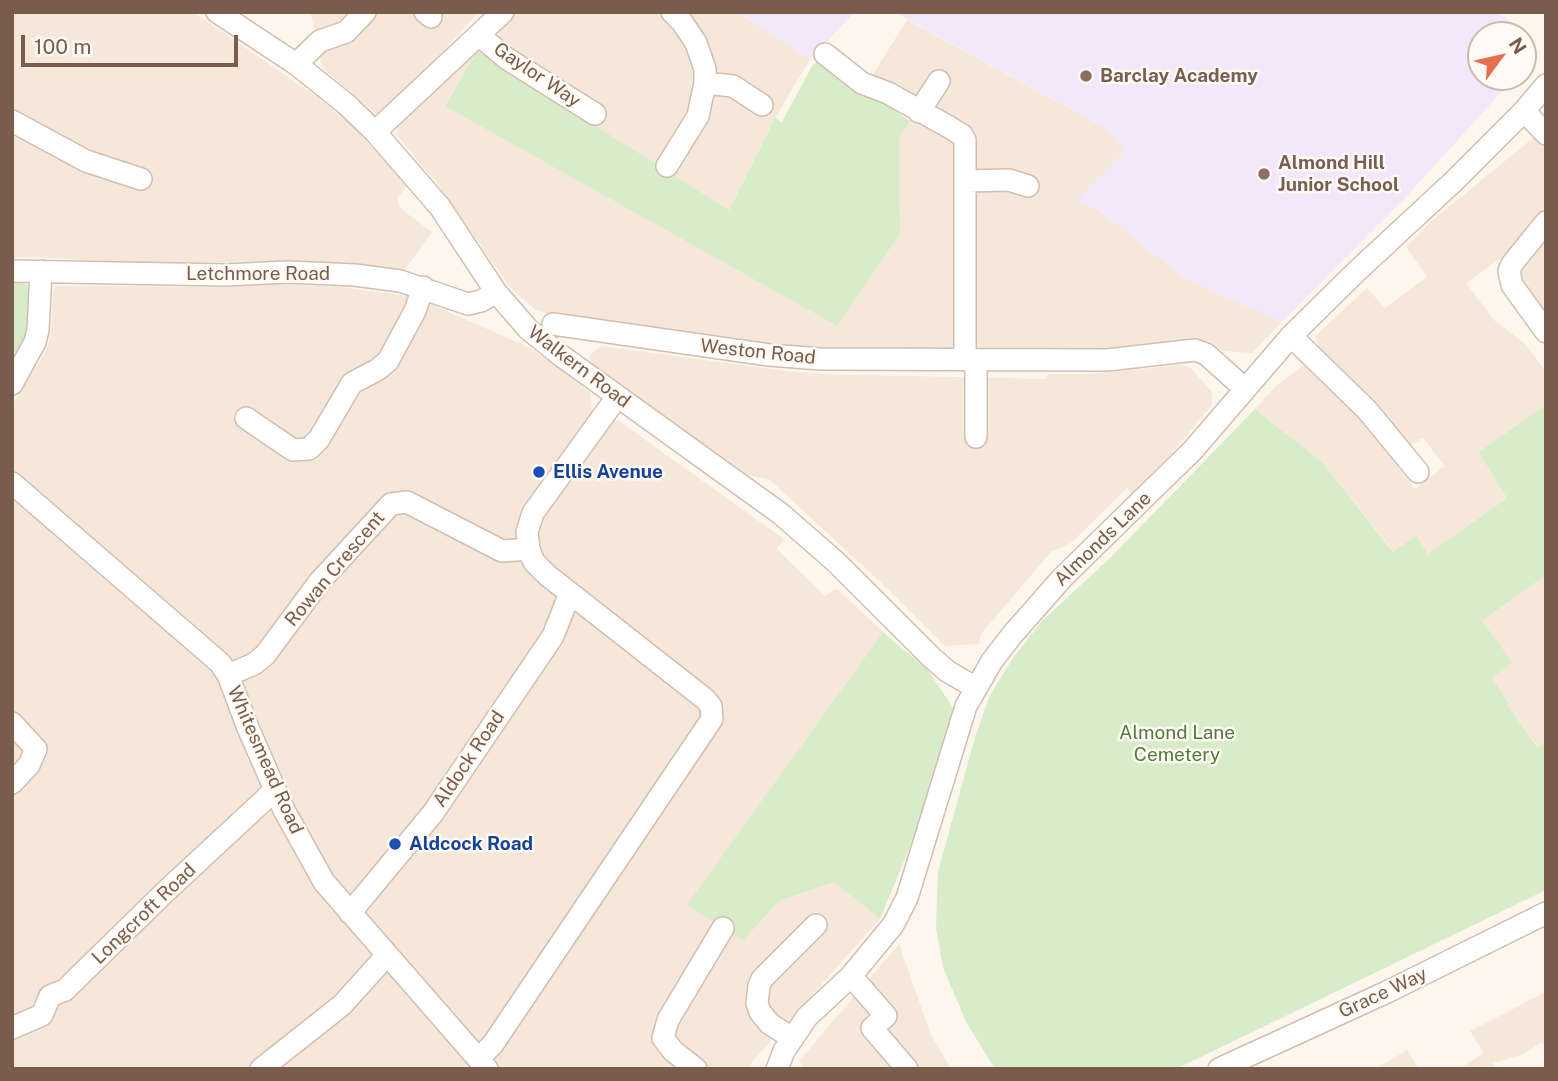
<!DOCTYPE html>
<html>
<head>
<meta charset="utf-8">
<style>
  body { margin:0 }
  #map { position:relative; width:1558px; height:1081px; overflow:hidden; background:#fdf6ec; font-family:"Public Sans",sans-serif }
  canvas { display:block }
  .frame { position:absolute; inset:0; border:14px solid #7a5c4d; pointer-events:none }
  .north { position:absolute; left:1467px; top:21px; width:70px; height:70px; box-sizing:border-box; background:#fffaf3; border:2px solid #cabbb1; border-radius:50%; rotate:57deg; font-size:19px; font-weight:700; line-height:28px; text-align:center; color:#7a5c4d }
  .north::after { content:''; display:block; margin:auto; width:24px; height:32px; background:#e76f51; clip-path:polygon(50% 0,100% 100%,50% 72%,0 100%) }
  .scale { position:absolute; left:21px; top:35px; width:217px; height:32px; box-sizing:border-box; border:4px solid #7a5c4d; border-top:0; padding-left:9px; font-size:21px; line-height:24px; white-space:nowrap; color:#7a5c4d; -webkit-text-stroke:5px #fffaf3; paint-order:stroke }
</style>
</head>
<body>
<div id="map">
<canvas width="1558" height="1081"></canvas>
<div class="frame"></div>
<div class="north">N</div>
<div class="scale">100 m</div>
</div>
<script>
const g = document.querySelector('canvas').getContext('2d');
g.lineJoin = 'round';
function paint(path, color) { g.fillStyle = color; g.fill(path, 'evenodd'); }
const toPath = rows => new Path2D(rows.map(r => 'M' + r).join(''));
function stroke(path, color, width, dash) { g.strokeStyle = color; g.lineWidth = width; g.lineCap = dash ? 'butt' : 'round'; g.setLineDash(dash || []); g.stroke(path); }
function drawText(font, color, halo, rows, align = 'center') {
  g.font = font + ' "Public Sans",sans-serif'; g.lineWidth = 5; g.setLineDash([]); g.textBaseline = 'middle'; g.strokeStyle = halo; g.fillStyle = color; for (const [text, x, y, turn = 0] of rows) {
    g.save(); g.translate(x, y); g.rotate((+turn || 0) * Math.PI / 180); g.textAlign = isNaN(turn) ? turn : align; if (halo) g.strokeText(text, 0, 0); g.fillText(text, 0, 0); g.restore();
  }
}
const residential = toPath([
  [12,12,193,12,323,101,351,125,408,185,397,198,401,209,432,232,403,272,346,264,282,261,150,264,36,257,12,258],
  [310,12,479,12,390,108,379,114,375,113,326,71,320,62,321,52],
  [515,12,737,12,810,59,775,118,729,210,500,66,511,50,499,37,500,28,515,15],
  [907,20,1111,131,1125,151,1077,201,1096,208,1186,279,1282,322,1252,353,1223,351,1209,341,1202,341,1125,351,821,351,552,315,536,310,510,287,439,186,396,134,400,123,477,51,445,105,837,326,900,234,899,139,910,121,910,95,872,76],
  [1533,138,1546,148,1546,209,1516,247,1466,283,1494,320,1525,344,1546,372,1546,405,1478,452,1507,498,1428,554,1394,552,1322,462,1255,409,1277,385,1304,365,1357,415,1415,489,1445,466,1423,438,1412,444,1404,441,1371,399,1321,351,1315,336,1367,288,1385,308,1427,277,1406,247,1429,223],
  [1546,242,1546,315,1521,280,1520,276,1521,272],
  [277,284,340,287,402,295,430,304,524,345,549,360,590,393,592,410,619,421,784,539,777,549,825,596,837,589,883,632,688,905,743,941,779,901,834,882,880,919,753,1061,749,1069,12,1069,12,405,46,351,51,333,53,290,57,286,207,287],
  [601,346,786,371,823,374,1046,379,1048,374,1091,374,1180,365,1190,367,1212,392,1212,405,1169,456,1132,493,1127,488,1071,543,1051,552,981,634,979,644,945,646,890,591,770,480,748,475,722,458,591,365,589,356],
  [1546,575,1546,742,1538,747,1506,705,1509,702,1491,678,1482,621],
  [899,944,931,1035,951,1069,805,1069,799,1061],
  [1546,992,1546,1048,1542,1042,1521,1055,1493,1063,1496,1069,1459,1069,1484,1053,1470,1031],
  [1407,1050,1419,1069,1375,1069]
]);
const education = toPath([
  [737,12,855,12,810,59],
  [894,12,1498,12,1535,43,1538,52,1523,68,1523,35,1481,35,1481,77,1515,77,1406,197,1282,322,1186,279,1096,208,1076,201,1125,151,1111,131]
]);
const green = toPath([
  [477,51,729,210,775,118,782,122,812,66,820,59,910,121,899,139,900,234,837,326,445,106],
  [12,282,22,282,28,286,30,297,29,328,12,369],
  [1546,405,1546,575,1482,621,1512,662,1492,678,1509,703,1507,705,1537,747,1546,742,1546,890,1176,1069,995,1069,966,1022,943,967,936,928,938,872,975,737,990,695,1013,658,1042,621,1111,557,1255,409,1322,462,1393,552,1416,536,1428,554,1507,498,1478,452],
  [883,632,928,670,953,708,928,803,880,919,834,882,779,901,743,941,687,905]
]);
const minor = toPath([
  [217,12,296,64,346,104,375,132,440,207,496,292,528,329,563,357,781,514,837,563,931,657,947,671,976,688],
  [425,12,431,17],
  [480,36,506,58,595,114],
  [825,54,862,83,888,93,949,127,962,135,965,140,965,360],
  [296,64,320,41,346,32,365,12],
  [705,83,733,86,762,105],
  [1524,111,1546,134],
  [919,112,939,81],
  [12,121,86,161,141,179],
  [375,132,503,12],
  [667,166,698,116,705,83,705,69,696,43,682,22,672,12],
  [966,181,1009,180,1028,186],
  [1546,222,1512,264,1509,271,1512,285,1546,332],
  [12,271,226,275,287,272,355,275,400,281,468,304,481,301,496,292],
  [553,324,769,355,821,359,1107,360,1195,350,1206,354,1244,388],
  [1291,336,1367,410,1418,472],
  [12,384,35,342,38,330,41,271],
  [246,418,293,450,309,449,319,439,352,383,377,370,388,361,415,311,423,287],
  [976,437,976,360],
  [12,483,220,663,228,675,248,728,284,810,324,882,487,1069],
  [228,675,254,664,265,655,320,581,391,504,407,502,502,551,529,549],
  [12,723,36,749,29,765,12,783],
  [350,913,433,813,553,636,570,593],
  [851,976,886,1016,872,1028,907,1069],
  [12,1028,42,1015,50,996,65,990,164,893,275,790],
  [792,1038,770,1024,760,1012,757,1003,759,986,762,979,816,925],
  [478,1059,493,1044,712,719,711,706,705,699,547,575,534,562,529,549,527,532,533,513,617,397],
  [261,1069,342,1005,387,955],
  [696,1069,673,1051,663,1038,668,1020,723,928],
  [777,1069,784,1051,807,1017,851,976,893,925,907,898,966,706,992,661,1012,635,1063,577,1193,450,1291,336,1357,271,1453,182,1524,111,1546,85],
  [1219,1069,1387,992,1546,913]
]);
const markers = [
  [1086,76,7,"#8d6e63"],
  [1264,174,7,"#8d6e63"],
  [539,472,7,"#1a4fb4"],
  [395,844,7,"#1a4fb4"]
];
const streetNames = [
  ["Gaylor Way",537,75,34],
  ["Letchmore Road",258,274],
  ["Weston Road",758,352,6],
  ["Walkern Road",579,367,37],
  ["Almonds Lane",1103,539,-44],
  ["Rowan Crescent",335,569,-50],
  ["Aldock Road",469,759,-56],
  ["Whitesmead Road",265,760,66],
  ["Longcroft Road",144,914,-44],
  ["Grace Way",1383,993,-25]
];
const educationNames = [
  ["Barclay Academy",1100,76],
  ["Almond Hill",1278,163],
  ["Junior School",1278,185]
];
const transitNames = [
  ["Ellis Avenue",553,472],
  ["Aldcock Road",409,844]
];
const parkNames = [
  ["Almond Lane",1177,733],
  ["Cemetery",1177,755]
];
paint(residential, '#f5e8da');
paint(education, '#f3e8fa');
paint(green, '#d8ecc9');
stroke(minor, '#d1beb0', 24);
stroke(minor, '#fff', 21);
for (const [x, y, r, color] of markers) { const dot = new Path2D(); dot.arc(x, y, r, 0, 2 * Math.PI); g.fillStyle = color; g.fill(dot); stroke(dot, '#fffaf3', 2.5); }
drawText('19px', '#7a5c4d', '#fffaf3', streetNames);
drawText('bold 19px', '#785e54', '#fffaf3', educationNames, 'left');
drawText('bold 19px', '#164399', '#fffaf3', transitNames, 'left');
drawText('19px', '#537a41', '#fffaf3', parkNames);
</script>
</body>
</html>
